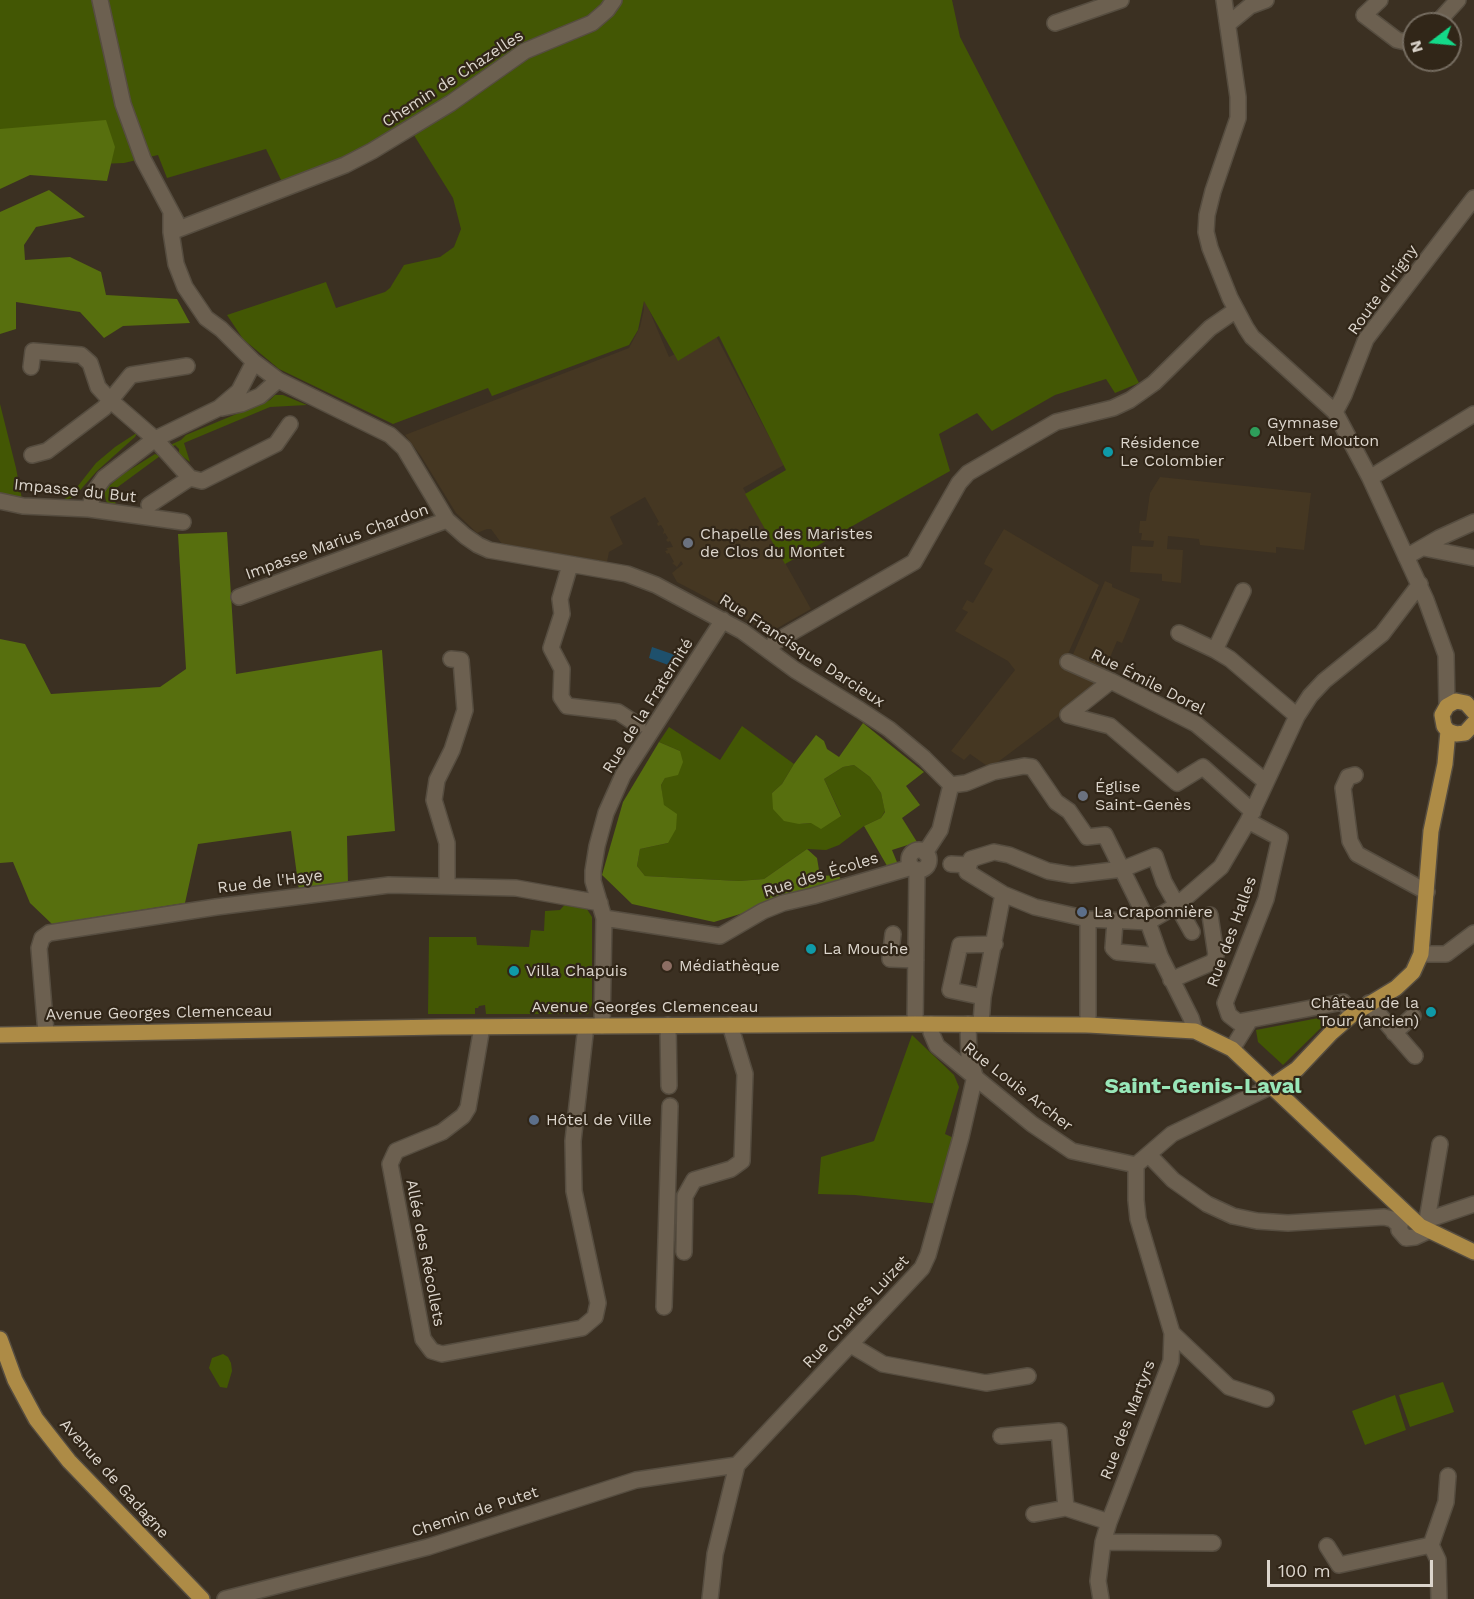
<!DOCTYPE html>
<html>
<head>
<meta charset="utf-8">
<style>
  body { margin:0 }
  #map { position:relative; width:1474px; height:1599px; overflow:hidden; background:#3b3022; font-family:"Work Sans",sans-serif }
  canvas { display:block }
  .north { position:absolute; left:1402px; top:12px; width:60px; height:60px; box-sizing:border-box; background:#312618; border:2px solid #756c60; border-radius:50%; rotate:254deg; font-size:16px; font-weight:700; line-height:24px; text-align:center; color:#dcd5cc }
  .north::after { content:''; display:block; margin:auto; width:21px; height:27px; background:#14d989; clip-path:polygon(50% 0,100% 100%,50% 72%,0 100%) }
  .scale { position:absolute; left:1267px; top:1560px; width:166px; height:27px; box-sizing:border-box; border:3px solid #dcd5cc; border-top:0; padding-left:8px; font-size:18px; line-height:21px; white-space:nowrap; color:#dcd5cc; -webkit-text-stroke:4px #312618; paint-order:stroke }
</style>
</head>
<body>
<div id="map">
<canvas width="1474" height="1599"></canvas>
<div class="north">N</div>
<div class="scale">100 m</div>
</div>
<script>
const g = document.querySelector('canvas').getContext('2d');
g.lineJoin = 'round';
function paint(path, color) { g.fillStyle = color; g.fill(path, 'evenodd'); }
const toPath = rows => new Path2D(rows.map(r => 'M' + r).join(''));
function stroke(path, color, width, dash) { g.strokeStyle = color; g.lineWidth = width; g.lineCap = dash ? 'butt' : 'round'; g.setLineDash(dash || []); g.stroke(path); }
function drawText(font, color, halo, rows, align = 'center') {
  g.font = font + ' "Work Sans",sans-serif'; g.lineWidth = 4.5; g.setLineDash([]); g.textBaseline = 'middle'; g.strokeStyle = halo; g.fillStyle = color; for (const [text, x, y, turn = 0] of rows) {
    g.save(); g.translate(x, y); g.rotate((+turn || 0) * Math.PI / 180); g.textAlign = isNaN(turn) ? turn : align; if (halo) g.strokeText(text, 0, 0); g.fillText(text, 0, 0); g.restore();
  }
}
const built = toPath([
  [642,293,669,357,715,334,784,465,743,488,811,609,774,630,760,628,736,613,677,582,672,573,683,564,681,561,677,567,672,563,674,562,669,553,667,554,665,551,668,550,666,548,673,547,670,541,668,542,666,540,668,538,665,533,663,534,664,530,661,525,658,526,657,523,659,522,645,497,610,517,623,544,609,552,607,562,502,544,491,529,487,529,477,533,456,513,421,456,405,435,629,348,640,327,644,309],
  [1160,477,1311,493,1304,550,1276,547,1276,553,1200,545,1199,539,1168,536,1167,549,1183,550,1181,583,1162,581,1162,574,1130,572,1132,546,1153,547,1154,541,1141,540,1142,533,1139,533,1140,521,1146,521,1150,493],
  [1004,529,1099,585,1067,656,1103,683,990,768,970,754,964,760,951,751,1015,670,1008,661,955,631,968,612,962,609,967,600,973,603,993,569,984,564,986,559],
  [1105,581,1112,584,1112,587,1140,599,1122,643,1117,641,1103,674,1071,659]
]);
const green = toPath([
  [0,0,952,0,960,37,1139,383,1115,393,1106,379,1055,395,992,431,977,413,939,434,950,471,785,564,745,494,786,470,719,336,678,361,644,301,638,330,629,345,492,396,488,388,393,424,279,369,243,339,227,315,326,282,336,308,385,292,390,288,404,265,440,257,454,247,461,229,453,198,407,124,331,164,282,182,266,149,167,178,158,155,124,163,0,168],
  [275,395,283,395,307,405,270,407,184,443,190,462,179,454,179,449,175,445,170,449,168,446,181,440,186,435,270,400],
  [0,404,16,468,22,499,0,494],
  [138,432,135,437,97,471,75,496,60,503,60,501,70,496,96,463,115,447],
  [155,454,160,456,111,492,118,509,109,505,106,501,104,491,120,476],
  [742,726,794,764,782,784,772,793,799,824,811,823,841,815,824,779,843,767,854,765,870,777,881,793,885,811,881,818,864,826,839,845,826,850,807,849,764,879,739,881,645,876,637,866,640,849,668,843,661,785,680,751,659,742,669,727,720,760],
  [567,902,585,906,592,917,592,1004,588,1014,486,1014,485,1005,479,1006,478,1008,475,1008,475,1014,428,1014,429,937,476,937,477,945,529,947,531,930,544,931,545,911,560,910],
  [1329,1016,1331,1018,1283,1065,1258,1042,1256,1030],
  [912,1035,954,1075,959,1087,945,1134,956,1139,939,1204,855,1195,818,1194,821,1157,874,1141],
  [223,1354,228,1357,231,1363,232,1371,227,1388,220,1387,209,1368,212,1358],
  [1443,1382,1454,1412,1410,1427,1399,1395],
  [1395,1395,1406,1430,1365,1445,1352,1411]
]);
const forest = toPath([
  [106,120,115,147,107,181,30,175,0,189,0,129],
  [49,190,85,217,36,227,24,245,25,260,70,257,101,272,106,295,177,299,190,323,123,326,104,338,80,312,16,302,16,329,0,334,0,212],
  [227,532,236,674,382,650,395,831,347,836,348,884,299,890,291,831,198,844,185,903,52,924,30,903,13,862,0,863,0,639,25,644,51,694,160,687,186,669,178,534],
  [863,723,924,772,906,786,920,805,902,818,917,842,892,850,899,867,890,871,864,826,881,818,885,812,881,793,870,777,854,765,843,767,824,779,841,816,821,829,811,823,799,824,784,821,773,809,772,793,782,784,794,764,816,735,824,741,827,749,839,757],
  [659,742,680,751,683,762,678,775,665,778,661,785,664,805,677,814,676,829,668,843,640,849,637,866,645,876,739,881,764,879,807,849,817,858,820,876,839,875,842,883,714,922,632,904,602,875,623,802]
]);
const water = toPath([
  [652,647,675,655,671,666,649,658]
]);
const minor = toPath([
  [100,0,123,104,143,159,176,221],
  [1224,0,1238,97,1238,118,1213,191,1207,215,1206,232,1210,248,1230,298,1246,328,1252,337,1335,412,1370,478,1426,600,1446,655,1447,706],
  [1380,0,1364,15,1397,40,1414,44],
  [1055,23,1121,0],
  [1228,24,1250,6,1266,0],
  [1436,24,1458,0],
  [171,212,171,232,176,264,185,287,206,318,221,329,254,362,278,380,390,435,404,448,447,520,465,536,478,545,489,550,627,574,656,585,742,631,795,670,860,710,889,729,924,758,951,785],
  [171,232,345,165,372,151,451,103,525,51,592,23,607,10,614,0],
  [31,367,33,351,81,355,90,363,98,387,110,400,155,439,190,478,202,481,276,444,290,424],
  [222,408,241,404,260,396,278,380],
  [1335,412,1344,395,1366,339,1474,198],
  [32,455,47,451,104,408,131,375,187,366],
  [1370,478,1474,414],
  [0,501,23,506,89,509,183,522],
  [149,505,190,478],
  [89,509,94,492,104,478,155,439,219,408,239,391,254,362],
  [1424,548,1474,558],
  [1406,557,1439,538,1474,522],
  [570,565,560,599,562,614,551,648,562,669,561,697,567,706,618,712,638,725],
  [239,597,447,520],
  [1179,633,1215,650,1230,659,1297,716],
  [1215,650,1243,591],
  [769,651,775,642,914,562,959,483,968,473,1056,422,1113,408,1130,400,1154,383,1210,328,1236,310],
  [1068,662,1111,681,1196,724,1266,782],
  [1068,715,1110,726,1177,783,1203,767,1253,812],
  [1068,715,1111,681],
  [1355,775,1348,777,1343,788,1350,841,1357,854,1427,892],
  [951,785,966,783,993,772,1024,766,1032,767,1056,802,1069,811,1087,837,1105,835,1148,922,1160,956,1191,1018,1195,1031],
  [1248,821,1280,838,1266,899,1225,1003,1229,1015,1238,1022,1343,1002,1353,1014],
  '909 860a10 10 0 1 1 20 0a10 10 0 1 1-20 0Z',
  [925,853,940,830,951,785],
  [951,864,969,865],
  [447,886,447,843,434,800,437,780,452,750,465,710,461,660,451,659],
  [604,918,720,936,763,911,783,903,813,896,912,867],
  [1088,919,1088,1025],
  [1115,922,1113,948,1117,952,1160,956],
  [1148,922,1088,919,1035,907,1003,894,967,872,971,859,994,852,1009,855,1048,871,1072,875,1123,869,1155,856,1164,882,1192,932],
  [1148,922,1176,906,1221,867,1248,821,1297,716,1310,696,1324,681,1382,634,1420,584],
  [893,934,890,959,916,960],
  [1421,954,1446,954,1474,933],
  [1171,980,1213,962,1216,955,1210,915],
  [983,997,950,990,960,945,995,944],
  [1369,1003,1415,1056],
  [981,1023,983,997,1003,894],
  [915,1024,917,870],
  [931,1024,931,1032,937,1046,1032,1124,1072,1151,1136,1165],
  [668,1025,669,1086],
  [602,1026,604,918,593,881,593,871,597,846,606,813,623,775,723,620],
  [482,1027,468,1108,463,1116,442,1132,396,1151,390,1164,423,1339,432,1351,442,1354,582,1328,595,1317,598,1303,574,1191,573,1141,586,1026],
  [46,1033,39,948,42,938,49,933,216,907,389,885,516,888,600,903],
  [1394,1033,1413,1016],
  [1232,1049,1250,1020],
  [1149,1155,1173,1180,1207,1204,1233,1216,1257,1221,1288,1223,1384,1217,1392,1219,1399,1225],
  [1402,1217,1399,1230,1406,1238,1415,1237,1428,1231],
  [1427,1220,1440,1144],
  [1421,1225,1427,1220,1474,1204],
  [684,1252,685,1196,694,1180,731,1169,742,1161,745,1074,730,1025],
  [664,1307,670,1106],
  [1172,1333,1229,1387,1266,1399],
  [851,1345,883,1364,986,1383,1028,1376],
  [1001,1436,1059,1431,1066,1508],
  [1034,1514,1066,1508,1109,1522],
  [1103,1542,1213,1543],
  [1431,1545,1446,1502,1448,1476],
  [1327,1546,1339,1565,1431,1545,1438,1560,1439,1599],
  [225,1599,428,1547,636,1480,737,1465],
  [710,1599,715,1554,737,1465,922,1268,928,1255,961,1137,975,1076,969,1057,968,1024],
  [1101,1599,1098,1581,1103,1542,1109,1522,1171,1361,1172,1333,1138,1219,1136,1200,1136,1165,1172,1134,1272,1086]
]);
const major = toPath([
  [1474,712,1466,703,1456,701,1447,706,1442,715,1444,726,1448,731,1456,734,1465,733,1474,723],
  [0,1035,440,1027,915,1024,1088,1025,1195,1031,1232,1049,1420,1226,1474,1252],
  [1272,1086,1297,1069,1331,1033,1353,1014,1396,988,1413,972,1421,954,1431,831,1445,764,1448,731],
  [0,1339,15,1380,36,1419,69,1461,202,1599]
]);
const markers = [
  [1255,432,6,"#2e9e5b"],
  [1108,452,6,"#0f9aa8"],
  [688,543,6,"#6b7280"],
  [1083,796,6,"#6b7280"],
  [1082,912,6,"#5c6f8a"],
  [811,949,6,"#0f9aa8"],
  [667,966,6,"#8d6e63"],
  [514,971,6,"#0f9aa8"],
  [1431,1012,6,"#0f9aa8"],
  [534,1120,6,"#5c6f8a"]
];
const streetNames = [
  ["Chemin de Chazelles",453,79,-33],
  ["Route d'Irigny",1383,290,-54],
  ["Impasse du But",75,491,6],
  ["Impasse Marius Chardon",337,542,-20],
  ["Rue Francisque Darcieux",802,651,33],
  ["Rue Émile Dorel",1148,682,27],
  ["Rue de la Fraternité",648,706,-58],
  ["Rue des Écoles",821,875,-17],
  ["Rue de l'Haye",270,882,-7],
  ["Rue des Halles",1232,932,-70],
  ["Avenue Georges Clemenceau",645,1007],
  ["Avenue Georges Clemenceau",159,1013,-1],
  ["Rue Louis Archer",1018,1087,38],
  ["Allée des Récollets",425,1253,79],
  ["Rue Charles Luizet",856,1312,-47],
  ["Rue des Martyrs",1128,1420,-69],
  ["Avenue de Gadagne",114,1479,48],
  ["Chemin de Putet",475,1512,-18]
];
const poiNames = [
  ["Gymnase",1267,423],
  ["Albert Mouton",1267,441],
  ["Résidence",1120,443],
  ["Le Colombier",1120,461],
  ["Chapelle des Maristes",700,534],
  ["de Clos du Montet",700,552],
  ["Église",1095,787],
  ["Saint-Genès",1095,805],
  ["La Craponnière",1094,912],
  ["La Mouche",823,949],
  ["Médiathèque",679,966],
  ["Villa Chapuis",526,971],
  ["Château de la",1419,1003,"right"],
  ["Tour (ancien)",1419,1021,"right"],
  ["Hôtel de Ville",546,1120]
];
const districtNames = [
  ["Saint-Genis-Laval",1203,1087]
];
paint(built, '#453722');
paint(green, '#435704');
paint(forest, '#576f0e');
paint(water, '#1e506c');
stroke(minor, '#564d40', 18);
stroke(major, '#564d40', 18);
stroke(minor, '#6c6050', 15);
stroke(major, '#ad8b46', 15);
for (const [x, y, r, color] of markers) { const dot = new Path2D(); dot.arc(x, y, r, 0, 2 * Math.PI); g.fillStyle = color; g.fill(dot); stroke(dot, '#312618', 2); }
drawText('16px', '#dcd5cc', '#312618', streetNames);
drawText('16px', '#dcd5cc', '#312618', poiNames, 'left');
drawText('bold 22px', '#98e6b8', '#312618', districtNames);
</script>
</body>
</html>
